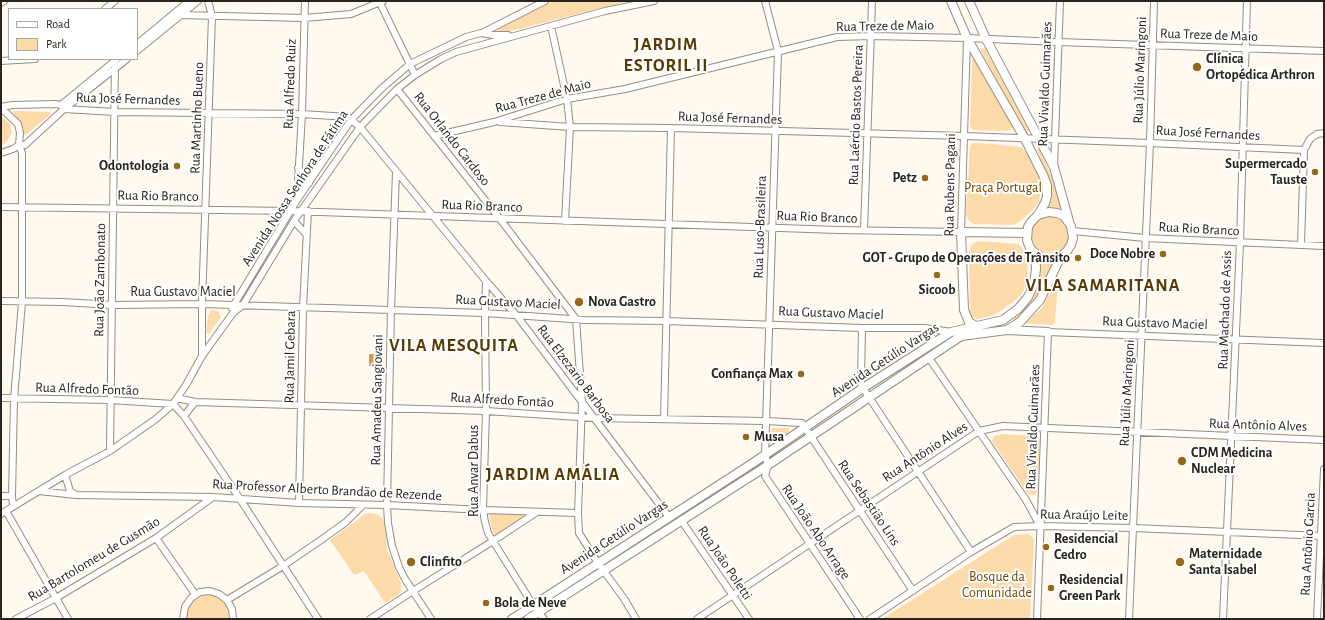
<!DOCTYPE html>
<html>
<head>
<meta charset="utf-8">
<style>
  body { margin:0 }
  #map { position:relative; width:1325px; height:620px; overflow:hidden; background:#fff9f0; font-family:"Alegreya Sans",sans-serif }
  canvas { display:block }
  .frame { position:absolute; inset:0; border:2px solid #28241f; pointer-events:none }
  .legend { position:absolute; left:8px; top:8px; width:130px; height:52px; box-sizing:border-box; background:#fff; border:1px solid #a9a7a5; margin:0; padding:5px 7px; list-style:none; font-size:12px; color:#28241f }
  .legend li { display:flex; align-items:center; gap:8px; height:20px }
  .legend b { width:20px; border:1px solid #a9a7a5 }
</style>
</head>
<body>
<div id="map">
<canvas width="1325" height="620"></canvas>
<div class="frame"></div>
<ul class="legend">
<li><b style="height:5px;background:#fff"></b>Road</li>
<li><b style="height:11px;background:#fcdaaa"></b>Park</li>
</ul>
</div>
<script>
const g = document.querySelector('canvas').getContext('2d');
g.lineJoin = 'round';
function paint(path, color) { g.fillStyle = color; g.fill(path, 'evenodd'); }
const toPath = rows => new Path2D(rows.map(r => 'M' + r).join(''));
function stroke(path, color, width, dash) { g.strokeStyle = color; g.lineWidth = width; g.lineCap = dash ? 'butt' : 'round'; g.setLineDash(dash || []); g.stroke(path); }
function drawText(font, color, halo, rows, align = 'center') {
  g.font = font + ' "Alegreya Sans",sans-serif'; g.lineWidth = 4; g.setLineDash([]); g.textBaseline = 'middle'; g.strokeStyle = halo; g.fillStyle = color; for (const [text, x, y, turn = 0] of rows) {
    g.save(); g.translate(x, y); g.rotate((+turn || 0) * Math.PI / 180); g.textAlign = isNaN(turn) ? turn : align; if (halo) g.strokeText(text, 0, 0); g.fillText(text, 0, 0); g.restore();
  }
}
const green = toPath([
  [554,1,628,1,499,34,497,30,503,26],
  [985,48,1030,129,1029,131,1026,133,980,49],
  [974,56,1012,124,1012,128,1008,131,973,130,970,126,972,60],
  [14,111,50,112,51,114,28,133,24,135,19,121,13,115],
  [1,116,10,124,12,132,8,140,1,146],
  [973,143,992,144,1021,147,1027,154,1041,182,1041,192,1038,203,1032,211,1019,222,1012,225,974,224,969,221,966,215,970,146],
  [1040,148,1058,193,1061,205,1060,209,1048,206,1052,189,1049,177,1037,150],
  '1031 234a19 19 0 1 1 38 0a19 19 0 1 1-38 0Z',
  [978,241,1019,244,1024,252,1027,263,1028,275,1026,286,1021,295,1013,302,994,315,978,319,971,317,970,315,969,251,972,244],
  [1039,261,1052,263,1052,265,1040,292,1033,302,1017,319,1012,320,1025,308,1034,294,1039,281],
  [1056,282,1058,282,1055,322,1052,325,1024,323,1042,308],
  [493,293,504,303,503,306,492,305,491,300],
  [211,310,218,311,221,317,209,334,206,332,208,316],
  [771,428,789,428,789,432,774,442,771,441],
  [1004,434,1035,436,1040,440,1037,492,1033,495,1028,494,992,441,994,436],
  [370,513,379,515,385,522,387,549,401,583,401,591,399,594,385,603,364,571,354,575,330,540,365,514],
  [489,513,528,514,495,536,491,526],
  [1028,534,1032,537,1034,540,1030,619,882,619,1014,535],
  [209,595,215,596,221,600,226,605,228,612,228,619,187,619,187,610,190,604,195,599,202,596]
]);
const water = toPath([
  [369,354,376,354,376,366,369,366]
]);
const minor = toPath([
  [379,1,415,75],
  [765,1,778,51,765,455,768,465,765,476,860,619],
  [1,3,4,1],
  [105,9,115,1],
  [174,13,180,15,304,18,351,14,383,1],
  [551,26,567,99,570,127,565,221],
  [482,33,545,1],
  [137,44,189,1],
  [137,51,198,1],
  [1,61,35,59],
  [397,89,500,219,576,319,582,402,578,513,579,533,598,563,625,600,636,619],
  [61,105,117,59],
  [1,107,12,105,56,104,61,105,64,109,115,112,302,114,348,117,360,127,486,281,517,316,669,517],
  [1,108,18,124,20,133,19,145,13,149,1,153],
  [500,122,570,127,671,128,965,136,1150,143,1304,150],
  [434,136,494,122,567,99,625,89,837,37,872,36,967,38,1058,42,1324,51],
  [1054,167,1060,1],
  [298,168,309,183],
  [396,172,391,310,387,505,388,523,392,546,399,567,405,579,431,619],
  [297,199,302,114,305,1],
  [1,207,291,211,838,230,961,232,967,39],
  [294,221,306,234],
  [864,230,872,1],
  [1073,231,1145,238,1324,246],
  [1301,244,1304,150,1310,139,1317,134,1324,133],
  [486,281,485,313,486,411,483,510,485,522,488,533,533,605,544,619],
  [1,301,62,302,113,305,202,304,391,310,485,313,585,320,665,321,862,328,925,328,951,332],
  [232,308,297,200,351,120,381,89,410,64,466,37,481,33,493,35,508,35],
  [862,328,861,382,863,388,971,552],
  [925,328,935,342],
  [202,356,202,304,212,16,208,1],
  [929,358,1026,500,1040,526],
  [1,398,110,400,173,404,184,416,240,499,318,619],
  [177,398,195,402,486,411,594,418,766,421,802,423,913,591],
  [184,416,195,402],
  [664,419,671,128],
  [110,451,115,61],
  [39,491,76,495,70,491,65,475],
  [76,495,213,497,299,503,387,505,483,510,578,513],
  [1,496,12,496],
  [299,503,303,308,308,211],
  [13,506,12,496,14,399,22,302,22,153,19,145,25,145,64,109,127,59],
  [6,511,68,619],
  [1,514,65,475,110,451,156,419,173,404,186,385,202,356,233,313,243,305,294,221,360,127,397,89,415,75,441,59,456,52,605,11,654,1],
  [681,520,749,619],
  [156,538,195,594],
  [227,600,283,566,321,540,346,522,363,505],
  [16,619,56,598,156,538,213,497],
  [183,619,185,607,191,598,200,592,210,591,219,594,227,600,232,609,233,619],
  [370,619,413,591,493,541,537,512],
  [697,619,979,431,1003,426,1324,440],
  [870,619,971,552,1014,527,1040,526,1133,528,1324,536],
  [1037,619,1048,332,1324,343],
  [1129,619,1150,143,1154,1],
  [1223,619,1240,243,1247,1],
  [1317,619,1324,469]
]);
const major = toPath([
  [951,1,967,38,1025,139,1044,177,1047,186,1047,196,1045,203,1038,215,1031,222,1028,227,1027,240,1030,248,1035,253,1041,257,1048,259,1055,258,1061,256,1067,251,1071,245,1073,238,1071,226,1064,216,1057,213,1049,212,1038,215],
  [969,1,986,39,1054,167,1069,221],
  [978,327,969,322,964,310,961,232,1027,233],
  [1007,330,1020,322,1040,300,1061,256],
  [512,619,753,463,863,388,951,332,1003,320,1018,309,1028,297,1034,284,1036,269,1035,253],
  [528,619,759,471,961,336,1007,330,1048,332]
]);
const markers = [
  [1197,67,5,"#966817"],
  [177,166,4,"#966817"],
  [1315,172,4,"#966817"],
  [925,178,4,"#966817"],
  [1163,254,4,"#966817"],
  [1078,258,4,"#966817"],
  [937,275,4,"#966817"],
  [579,302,5,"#966817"],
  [801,374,4,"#966817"],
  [746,437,4,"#966817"],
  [1182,461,5,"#966817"],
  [1046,547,4,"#966817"],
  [411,562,5,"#966817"],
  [1180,562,5,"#966817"],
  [1051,588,4,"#966817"],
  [486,603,4,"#966817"]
];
const streetNames = [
  ["Rua Treze de Maio",885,26,-1],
  ["Rua Treze de Maio",1209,35,2],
  ["Rua Júlio Maringoni",1140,70,-88],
  ["Rua Alfredo Ruiz",290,84,-88],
  ["Rua Vivaldo Guimarães",1045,84,-88],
  ["Rua Treze de Maio",543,96,-15],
  ["Rua José Fernandes",128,99,2],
  ["Rua Laércio Bastos Pereira",856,115,-88],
  ["Rua Martinho Bueno",197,118,-88],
  ["Rua José Fernandes",730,118,2],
  ["Rua José Fernandes",1208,133,3],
  ["Rua Orlando Cardoso",452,139,52],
  ["Rua Rubens Pagani",950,185,-89],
  ["Avenida Nossa Senhora de Fátima",295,188,-57],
  ["Rua Rio Branco",158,196,1],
  ["Rua Rio Branco",482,206,2],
  ["Rua Rio Branco",817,217,2],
  ["Rua Luso-Brasileira",760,227,-88],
  ["Rua Rio Branco",1199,229,3],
  ["Rua João Zambonato",100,280,-89],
  ["Rua Gustavo Maciel",183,292],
  ["Rua Gustavo Maciel",508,302,3],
  ["Rua Machado de Assis",1225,310,-88],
  ["Rua Gustavo Maciel",831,313,2],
  ["Rua Gustavo Maciel",1155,323,2],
  ["Rua Jamil Gebara",290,357,-89],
  ["Avenida Getúlio Vargas",885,360,-33],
  ["Rua Elzezario Barbosa",576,374,53],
  ["Rua Alfredo Fontão",87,389,2],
  ["Rua Júlio Maringoni",1127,393,-87],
  ["Rua Amadeu Sangiovani",377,400,-89],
  ["Rua Alfredo Fontão",502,400,3],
  ["Rua Antônio Alves",1258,425,2],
  ["Rua Vivaldo Guimarães",1033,427,-88],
  ["Rua Antônio Alves",925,452,-33],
  ["Rua Anvar Dabus",474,471,-90],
  ["Rua Professor Alberto Brandão de Rezende",327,490,3],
  ["Rua Sebastião Lins",869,503,56],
  ["Rua Araújo Leite",1084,515,1],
  ["Rua João Abo Arrage",816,532,56],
  ["Avenida Getúlio Vargas",614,537,-33],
  ["Rua Antônio Garcia",1308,544,-87],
  ["Rua Bartolomeu de Gusmão",94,559,-31],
  ["Rua João Poletti",725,563,56]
];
const poiNames = [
  ["Clínica",1206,59],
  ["Ortopédica Arthron",1206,75],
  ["Supermercado",1307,164,"right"],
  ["Tauste",1307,180,"right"],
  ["Odontologia",169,166,"right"],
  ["Petz",917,178,"right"],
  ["Doce Nobre",1155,254,"right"],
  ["GOT - Grupo de Operações de Trânsito",1070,258,"right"],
  ["Sicoob",937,290,"center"],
  ["Nova Gastro",588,302],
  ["Confiança Max",793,374,"right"],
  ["Musa",754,437],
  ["CDM Medicina",1191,453],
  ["Nuclear",1191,469],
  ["Residencial",1054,539],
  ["Cedro",1054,555],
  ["Maternidade",1189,554],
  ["Santa Isabel",1189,570],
  ["Clinfito",420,562],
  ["Residencial",1059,580],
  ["Green Park",1059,596],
  ["Bola de Neve",494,603]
];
const parkNames = [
  ["Praça Portugal",1003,188],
  ["Bosque da",997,577],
  ["Comunidade",997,593]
];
const districtNames = [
  ["JARDIM",666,45],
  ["ESTORIL II",666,66],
  ["VILA SAMARITANA",1103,286],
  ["VILA MESQUITA",454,346],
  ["JARDIM AMÁLIA",553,475]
];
paint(green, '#fcdaaa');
paint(water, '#d29b45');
stroke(minor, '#978d81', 8);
stroke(major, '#978d81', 10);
stroke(minor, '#fff', 6);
stroke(major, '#fff', 8);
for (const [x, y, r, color] of markers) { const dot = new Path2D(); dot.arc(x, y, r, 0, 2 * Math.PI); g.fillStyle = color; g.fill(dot); stroke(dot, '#fff', 1.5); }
drawText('14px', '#28241f', '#fff', streetNames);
drawText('bold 14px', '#28241f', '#fff', poiNames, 'left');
drawText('14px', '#6f4b05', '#fff', parkNames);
g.letterSpacing = '1px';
drawText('bold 18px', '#593a00', '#fff', districtNames);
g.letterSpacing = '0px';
</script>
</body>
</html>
